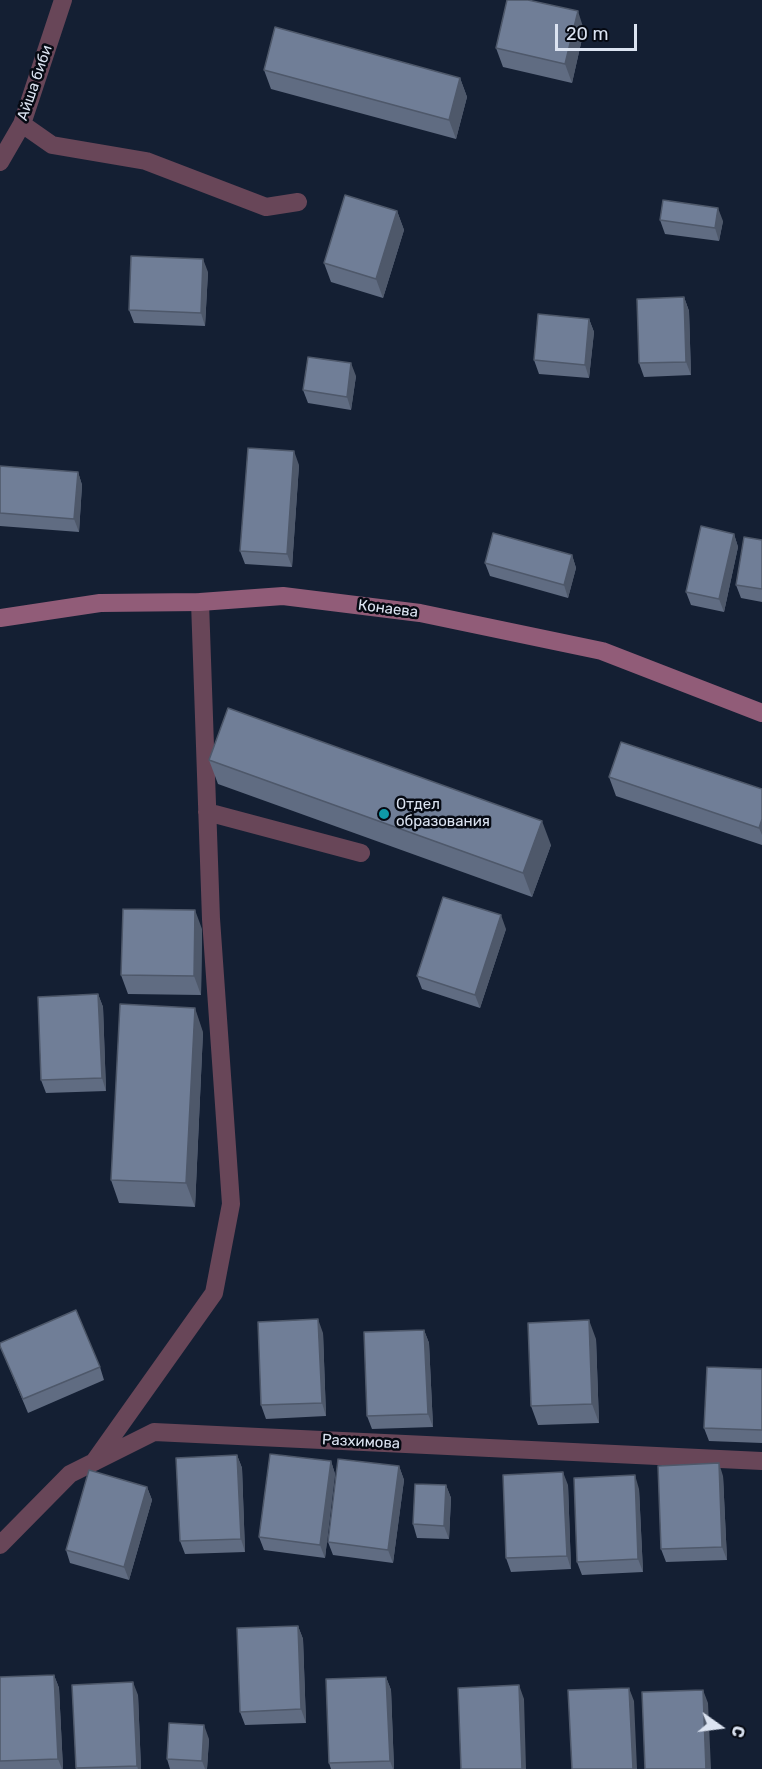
<!DOCTYPE html>
<html>
<head>
<meta charset="utf-8">
<style>
  body { margin:0 }
  #map { position:relative; width:762px; height:1769px; overflow:hidden; background:#141f33; font-family:Rubik,sans-serif }
  canvas { display:block }
  .north { position:absolute; left:690px; top:1697px; width:60px; height:60px; -webkit-text-stroke:4px #050912; paint-order:stroke; rotate:104deg; font-size:16px; font-weight:700; line-height:24px; text-align:center; color:#dbe3f1 }
  .north::after { content:''; display:block; margin:auto; width:21px; height:27px; background:#dbe3f1; clip-path:polygon(50% 0,100% 100%,50% 72%,0 100%) }
  .scale { position:absolute; left:555px; top:24px; width:82px; height:27px; box-sizing:border-box; border:3px solid #dbe3f1; border-top:0; padding-left:8px; font-size:18px; line-height:21px; white-space:nowrap; color:#dbe3f1; -webkit-text-stroke:4px #050912; paint-order:stroke }
</style>
</head>
<body>
<div id="map">
<canvas width="762" height="1769"></canvas>
<div class="north">С</div>
<div class="scale">20 m</div>
</div>
<script>
const g = document.querySelector('canvas').getContext('2d');
g.lineJoin = 'round';
const toPath = rows => new Path2D(rows.map(r => 'M' + r).join(''));
function stroke(path, color, width, dash) { g.strokeStyle = color; g.lineWidth = width; g.lineCap = dash ? 'butt' : 'round'; g.setLineDash(dash || []); g.stroke(path); }
function paint(path, color) { g.fillStyle = color; g.fill(path, 'evenodd'); }
function drawText(font, color, halo, rows, align = 'center') {
  g.font = font + ' Rubik,sans-serif'; g.lineWidth = 5; g.setLineDash([]); g.textBaseline = 'middle'; g.strokeStyle = halo; g.fillStyle = color; for (const [text, x, y, turn = 0] of rows) {
    g.save(); g.translate(x, y); g.rotate((+turn || 0) * Math.PI / 180); g.textAlign = isNaN(turn) ? turn : align; if (halo) g.strokeText(text, 0, 0); g.fillText(text, 0, 0); g.restore();
  }
}
const minor = toPath([
  [22,124,52,145,146,161,266,207,298,202],
  [0,162,22,124,63,0],
  [207,812,361,853],
  [94,1462,214,1293,231,1204,211,919,200,602],
  [0,1545,70,1474,154,1432,762,1461]
]);
const secondary = toPath([
  [0,618,100,603,200,602,283,596,420,613,602,651,762,713]
]);
const wall = toPath([
  [584,30,572,83,503,67,496,48],
  [264,70,460,78,467,97,456,139,271,89],
  [397,211,404,230,383,298,331,282,324,263],
  [660,220,723,221,719,241,665,234],
  [208,272,205,326,134,323,129,310],
  [684,297,689,311,691,375,644,377,639,363],
  [589,319,594,332,589,378,539,374,534,360],
  [356,376,351,410,308,403,303,390],
  [299,465,292,567,245,564,240,551],
  [0,466,78,472,82,485,79,532,0,526],
  [734,534,738,547,724,612,691,605,686,592],
  [762,540,762,602,741,598,736,585],
  [572,555,576,568,568,598,490,576,485,563],
  [209,760,551,845,532,897,218,784],
  [609,777,762,789,762,845,616,796],
  [202,929,201,995,128,994,121,975],
  [506,929,480,1008,422,989,417,976],
  [98,994,103,1007,106,1091,46,1093,41,1080],
  [203,1032,195,1207,119,1203,111,1180],
  [424,1330,429,1343,433,1427,372,1429,367,1416],
  [323,1333,326,1416,266,1419,261,1405],
  [596,1339,599,1423,538,1425,531,1406],
  [0,1346,100,1367,104,1380,28,1413],
  [762,1369,762,1443,709,1441,704,1428],
  [237,1455,242,1468,245,1552,185,1554,180,1541],
  [331,1461,335,1474,325,1558,264,1550,259,1537],
  [399,1466,404,1480,393,1563,333,1555,328,1542],
  [723,1476,727,1560,666,1562,661,1549],
  [446,1485,451,1498,449,1539,417,1538,413,1524],
  [568,1485,571,1569,511,1572,506,1558],
  [147,1487,152,1500,129,1580,70,1563,66,1550],
  [639,1489,643,1572,582,1575,577,1562],
  [298,1626,303,1639,306,1723,245,1725,240,1712],
  [54,1675,59,1688,63,1769,0,1769,0,1677],
  [386,1677,391,1690,394,1769,331,1769,329,1763],
  [72,1685,138,1695,141,1769,76,1769],
  [209,1739,207,1769,170,1769,167,1759]
]);
const shadedWall = toPath([
  [578,11,584,30,572,83,565,64],
  [460,78,467,97,456,139,449,120],
  [718,208,723,221,719,241,715,228],
  [397,211,404,230,383,298,376,279],
  [203,259,208,272,205,326,201,313],
  [684,297,689,311,691,375,686,362],
  [589,319,594,332,589,378,585,365],
  [351,363,356,376,351,410,347,397],
  [294,451,299,465,292,567,287,554],
  [78,472,82,485,79,532,74,519],
  [734,534,738,547,724,612,719,599],
  [572,555,576,568,568,598,564,585],
  [762,819,762,835,759,828],
  [542,821,551,845,532,897,523,873],
  [195,910,202,929,201,995,194,976],
  [501,915,506,929,480,1008,475,995],
  [98,994,103,1007,106,1091,102,1078],
  [195,1008,203,1032,195,1207,186,1183],
  [318,1319,323,1333,326,1416,322,1403],
  [589,1320,596,1339,599,1423,592,1404],
  [424,1330,429,1343,433,1427,428,1414],
  [237,1455,242,1468,245,1552,241,1539],
  [331,1461,335,1474,325,1558,320,1545],
  [719,1463,723,1476,727,1560,722,1547],
  [399,1466,404,1480,393,1563,388,1550],
  [563,1472,568,1485,571,1569,567,1556],
  [635,1475,639,1489,643,1572,638,1559],
  [446,1485,451,1498,449,1539,444,1526],
  [147,1487,152,1500,129,1580,124,1567],
  [298,1626,303,1639,306,1723,301,1709],
  [54,1675,59,1688,63,1769,62,1769,58,1759],
  [386,1677,391,1690,394,1769,393,1769,390,1761],
  [133,1682,138,1695,141,1769,138,1769,137,1766],
  [519,1685,524,1699,526,1769,522,1769],
  [629,1688,634,1701,637,1769,633,1769],
  [703,1690,708,1703,711,1769,706,1769],
  [204,1725,209,1739,207,1769,205,1769,202,1761]
]);
const building = toPath([
  [507,0,528,0,578,11,565,64,496,48,507,0],
  [275,27,460,78,449,120,264,70,275,27],
  [345,195,397,211,376,279,324,263,345,195],
  [663,200,718,208,715,228,660,220,663,200],
  [131,256,203,259,201,313,129,310,131,256],
  [684,297,686,362,639,363,637,299,684,297],
  [538,314,589,319,585,365,534,360,538,314],
  [308,357,351,363,347,397,303,390,308,357],
  [248,448,294,451,287,554,240,551,248,448],
  [0,466,78,472,74,519,0,513,0,466],
  [701,526,734,534,719,599,686,592,701,526],
  [493,533,572,555,564,585,485,563,493,533],
  [744,537,762,540,762,589,736,585,744,537],
  [228,708,542,821,523,873,209,760,228,708],
  [621,742,762,789,762,819,759,828,609,777,621,742],
  [443,897,501,915,475,995,417,976,443,897],
  [123,909,195,910,194,976,121,975,123,909],
  [98,994,102,1078,41,1080,38,997,98,994],
  [120,1004,195,1008,186,1183,111,1180,120,1004],
  [76,1310,100,1367,23,1399,0,1346,0,1343,76,1310],
  [318,1319,322,1403,261,1405,258,1322,318,1319],
  [589,1320,592,1404,531,1406,528,1323,589,1320],
  [424,1330,428,1414,367,1416,364,1332,424,1330],
  [707,1367,762,1369,762,1430,704,1428,707,1367],
  [270,1454,331,1461,320,1545,259,1537,270,1454],
  [237,1455,241,1539,180,1541,176,1458,237,1455],
  [338,1459,399,1466,388,1550,328,1542,338,1459],
  [719,1463,722,1547,661,1549,658,1466,719,1463],
  [89,1470,147,1487,124,1567,66,1550,89,1470],
  [563,1472,567,1556,506,1558,503,1475,563,1472],
  [635,1475,638,1559,577,1562,574,1478,635,1475],
  [415,1484,446,1485,444,1526,413,1524,415,1484],
  [298,1626,301,1709,240,1712,237,1628,298,1626],
  [54,1675,58,1759,0,1761,0,1677,54,1675],
  [386,1677,390,1761,329,1763,326,1679,386,1677],
  [133,1682,137,1766,76,1768,72,1685,133,1682],
  [519,1685,522,1769,461,1769,458,1688,519,1685],
  [629,1688,633,1769,572,1769,568,1690,629,1688],
  [703,1690,706,1769,645,1769,642,1692,703,1690],
  [169,1723,204,1725,202,1761,167,1759,169,1723]
]);
const markers = [
  [384,814,6,"#0f9aa8"]
];
const streetNames = [
  ["Айша биби",35,83,-71],
  ["Конаева",388,609,7],
  ["Разхимова",361,1442,3]
];
const poiNames = [
  ["Отдел",396,805],
  ["образования",396,822]
];
stroke(minor, '#684658', 18);
stroke(secondary, '#915c78', 18);
paint(wall, '#606c82');
paint(shadedWall, '#4e586a');
paint(building, '#707e97');
stroke(building, '#4e586a', 1.5);
for (const [x, y, r, color] of markers) { const dot = new Path2D(); dot.arc(x, y, r, 0, 2 * Math.PI); g.fillStyle = color; g.fill(dot); stroke(dot, '#050912', 2); }
drawText('15px', '#dbe3f1', '#050912', streetNames);
drawText('15px', '#dbe3f1', '#050912', poiNames, 'left');
</script>
</body>
</html>
